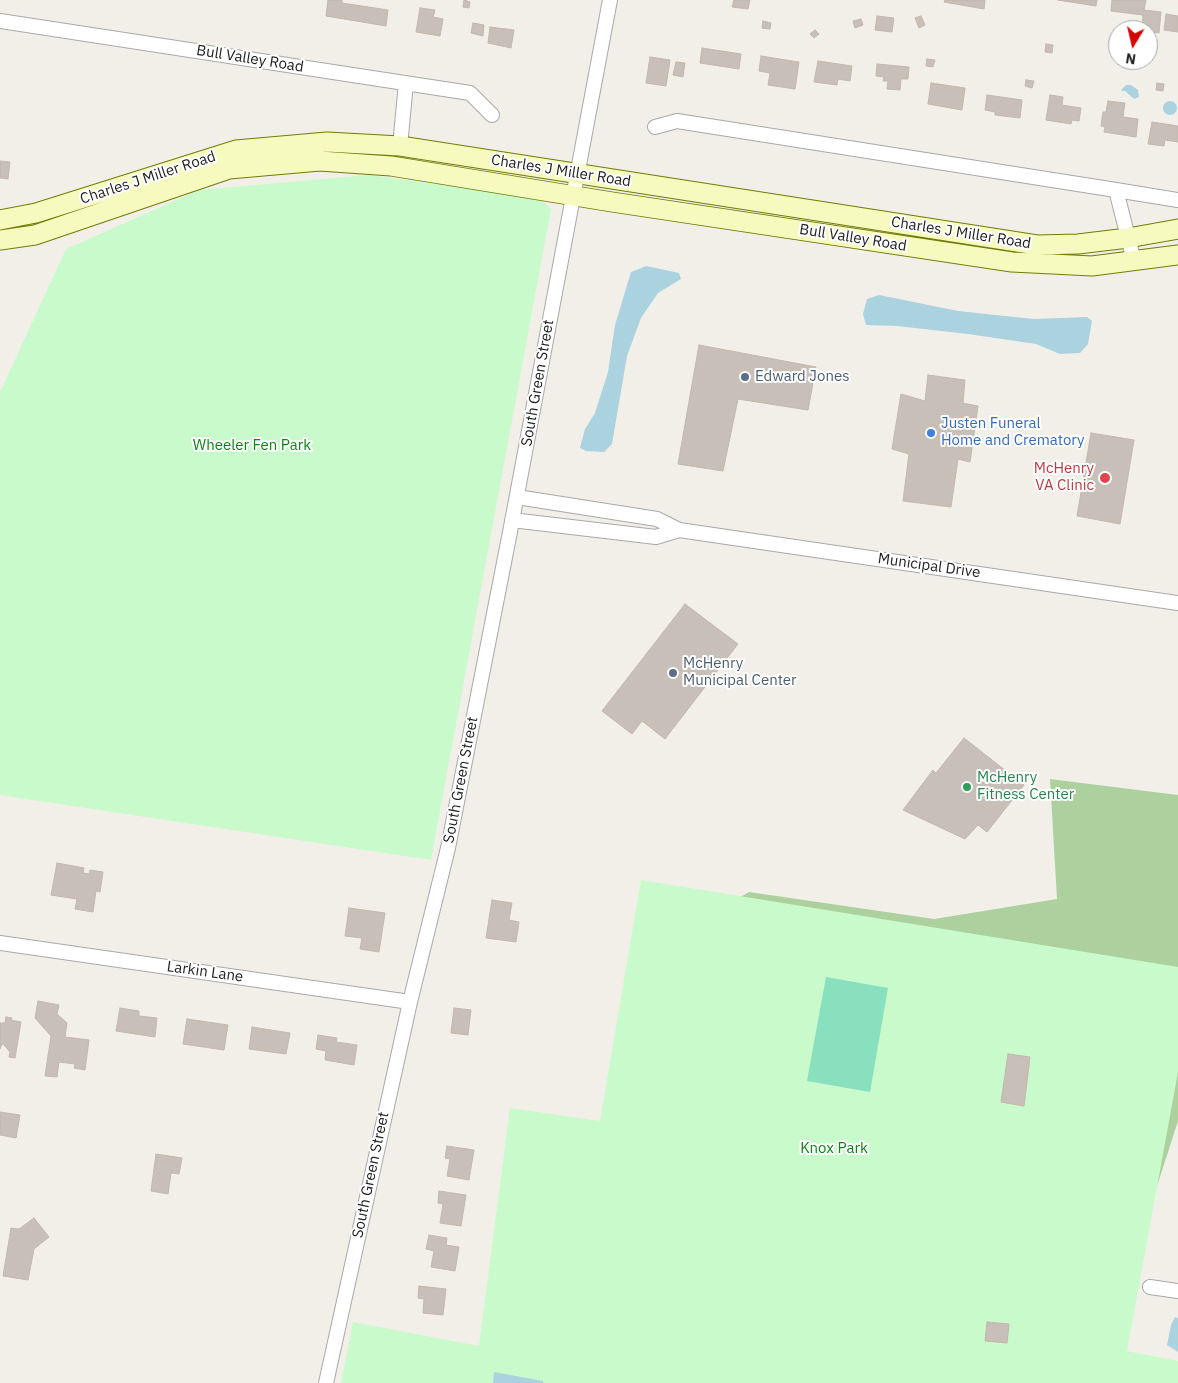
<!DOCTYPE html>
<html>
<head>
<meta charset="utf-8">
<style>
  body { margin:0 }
  #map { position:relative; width:1178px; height:1383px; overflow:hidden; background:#f2efe9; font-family:"IBM Plex Sans",sans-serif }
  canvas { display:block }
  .north { position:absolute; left:1108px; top:20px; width:50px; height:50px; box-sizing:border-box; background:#fff; border:1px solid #a7a7a7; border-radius:50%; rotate:189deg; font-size:14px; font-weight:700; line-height:20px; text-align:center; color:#222 }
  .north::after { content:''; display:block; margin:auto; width:18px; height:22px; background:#d40000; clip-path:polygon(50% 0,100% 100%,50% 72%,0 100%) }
</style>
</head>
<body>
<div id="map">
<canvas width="1178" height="1383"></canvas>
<div class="north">N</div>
</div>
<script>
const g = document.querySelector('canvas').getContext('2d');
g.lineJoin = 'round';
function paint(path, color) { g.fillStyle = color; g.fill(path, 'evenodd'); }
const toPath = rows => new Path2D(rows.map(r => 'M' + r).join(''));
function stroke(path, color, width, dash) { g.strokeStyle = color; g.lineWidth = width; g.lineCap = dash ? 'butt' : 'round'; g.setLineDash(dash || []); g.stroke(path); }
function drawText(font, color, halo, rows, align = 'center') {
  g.font = font + ' "IBM Plex Sans",sans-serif'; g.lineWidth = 4; g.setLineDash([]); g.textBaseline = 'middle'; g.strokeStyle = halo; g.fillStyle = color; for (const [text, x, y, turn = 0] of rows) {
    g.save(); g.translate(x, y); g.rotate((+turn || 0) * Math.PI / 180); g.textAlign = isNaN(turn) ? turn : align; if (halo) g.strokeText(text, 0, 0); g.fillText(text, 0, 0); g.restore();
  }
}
const forest = toPath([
  [1050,779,1178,795,1178,1121,1149,1211,892,1383,717,911,749,892,934,919,1057,899]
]);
const park = toPath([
  [369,175,539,198,551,209,431,860,0,795,0,392,66,249,199,190],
  [641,880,1178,967,1178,1072,1127,1351,1178,1361,1178,1383,341,1383,353,1322,479,1346,510,1108,600,1121]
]);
const pitch = toPath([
  [826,977,888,988,870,1092,807,1081]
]);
const water = toPath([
  [1126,85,1131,85,1138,90,1139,97,1134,99,1125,91,1122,91,1121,90],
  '1163 108a7 7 0 1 1 14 0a7 7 0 1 1-14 0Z',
  [646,266,679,273,681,279,658,293,641,318,627,356,612,444,604,452,586,451,580,448,585,429,595,413,608,372,615,325,631,272],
  [879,295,958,311,1034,319,1087,317,1092,321,1088,344,1080,353,1060,354,1036,344,968,334,897,326,866,325,863,314,867,299],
  [1175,1317,1178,1318,1178,1352,1167,1345,1171,1325],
  [494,1372,543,1381,543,1383,493,1383]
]);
const building = toPath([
  [328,0,342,0,342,3,388,10,386,26,326,16,328,0],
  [464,0,470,2,469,8,463,7,464,0],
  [734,0,750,0,748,9,732,7,734,0],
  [945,0,985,0,984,9,944,2,945,0],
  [1058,0,1097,0,1096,6,1058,0],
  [1112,0,1146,0,1144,10,1161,12,1159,33,1142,30,1143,15,1111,11,1112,0],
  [420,8,435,10,433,17,443,19,440,36,416,32,420,8],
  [1166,14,1178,16,1178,32,1164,30,1166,14],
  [877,16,894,18,892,32,875,30,877,16],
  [921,16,925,25,919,28,915,18,921,16],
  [861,19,863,25,855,28,853,21,861,19],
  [763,21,771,23,770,29,762,28,763,21],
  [473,23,484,25,483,36,471,33,473,23],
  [490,27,514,30,511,48,488,43,490,27],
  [815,30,819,34,814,38,810,34,815,30],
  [1046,44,1053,45,1052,53,1045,52,1046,44],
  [702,48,741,54,739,69,700,63,702,48],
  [761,56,799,62,795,89,768,85,770,73,759,71,761,56],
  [650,57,670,60,666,86,646,83,650,57],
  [927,59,935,60,933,67,926,66,927,59],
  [818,61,852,66,850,81,838,79,837,85,814,82,818,61],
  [676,62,685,63,683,77,673,75,676,62],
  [877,64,909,67,908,79,901,79,900,90,887,89,888,81,883,81,884,77,876,76,877,64],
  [1026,80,1034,81,1032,88,1025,86,1026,80],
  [931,83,965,88,962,110,928,104,931,83],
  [1157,83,1164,84,1163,91,1156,90,1157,83],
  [987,95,1022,100,1020,118,995,115,995,112,985,110,987,95],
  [1050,95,1063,97,1062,105,1081,108,1079,121,1072,120,1071,124,1046,120,1050,95],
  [1108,101,1125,103,1123,117,1138,119,1136,137,1104,132,1105,127,1101,126,1103,112,1106,112,1108,101],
  [1152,122,1178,126,1178,142,1165,140,1164,146,1148,144,1152,122],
  [0,161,10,162,8,179,0,178,0,161],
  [699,345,816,367,808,410,738,399,723,471,678,464,699,345],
  [928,375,965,380,963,403,978,406,970,462,958,459,951,507,903,501,909,454,892,449,901,394,925,401,928,375],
  [1091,433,1134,440,1120,524,1077,516,1091,433],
  [685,604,738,644,665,739,642,721,632,734,602,711,685,604],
  [964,738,1024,785,987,832,978,825,965,839,903,810,933,770,936,773,964,738],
  [57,863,84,868,83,873,89,874,90,870,103,872,100,892,96,891,93,912,75,909,77,899,51,895,57,863],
  [492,900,512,903,509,920,519,922,516,942,486,938,492,900],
  [349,908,385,913,379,952,360,949,362,938,345,936,349,908],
  [38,1001,59,1005,57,1014,67,1023,65,1037,89,1040,85,1070,74,1068,75,1064,59,1062,57,1077,45,1076,51,1036,35,1018,38,1001],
  [120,1008,139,1011,139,1016,157,1018,155,1037,116,1031,120,1008],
  [454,1008,471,1010,468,1035,451,1033,454,1008],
  [6,1017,12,1018,11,1020,21,1022,15,1058,9,1057,10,1052,4,1045,2,1044,0,1049,0,1023,5,1023,6,1017],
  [187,1019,228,1025,224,1050,183,1044,187,1019],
  [252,1027,290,1033,286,1054,249,1049,252,1027],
  [318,1035,337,1038,336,1042,357,1045,354,1065,325,1060,326,1051,316,1049,318,1035],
  [1008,1054,1030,1057,1024,1106,1001,1102,1008,1054],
  [0,1112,20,1115,16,1138,0,1135,0,1112],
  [447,1146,474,1150,469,1180,447,1176,450,1159,445,1158,447,1146],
  [156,1154,182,1158,179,1174,171,1173,168,1194,151,1191,156,1154],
  [439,1191,466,1195,461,1226,440,1223,443,1204,438,1203,439,1191],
  [34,1218,49,1237,34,1249,28,1280,3,1276,11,1228,19,1229,34,1218],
  [429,1235,447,1238,446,1245,459,1247,455,1271,431,1267,434,1251,426,1249,429,1235],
  [419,1286,446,1289,443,1315,423,1313,424,1299,418,1298,419,1286],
  [987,1322,1009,1324,1007,1343,985,1341,987,1322]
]);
const street = toPath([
  [0,21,470,93,492,115],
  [655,127,677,121,1116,190,1134,261],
  [400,146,406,83],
  [1116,190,1178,200],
  [517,497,657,519,679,530,1178,603],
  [512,520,656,537,679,530],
  [0,943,410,1002],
  [1150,1287,1178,1291],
  [326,1383,410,1002,448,848,510,532,610,0]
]);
const secondary = toPath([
  [0,220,36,213,236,150,327,142,400,146,1037,245,1078,244,1128,238,1178,229],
  [0,240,35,235,229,169,320,161,391,166,612,202,1012,262,1092,266,1178,255]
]);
const markers = [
  [745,377,5,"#5c6f8a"],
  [931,433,5,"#3f7fe0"],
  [1105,478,6,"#e0444e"],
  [673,673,5,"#5c6f8a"],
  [967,787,5,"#2e9e5b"]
];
const streetNames = [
  ["Bull Valley Road",250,59,9],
  ["Charles J Miller Road",561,171,9],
  ["Charles J Miller Road",148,178,-18],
  ["Charles J Miller Road",961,233,9],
  ["Bull Valley Road",853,238,9],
  ["South Green Street",538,383,-80],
  ["Municipal Drive",929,566,8],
  ["South Green Street",461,780,-79],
  ["Larkin Lane",205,972,8],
  ["South Green Street",371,1175,-78]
];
const serviceNames = [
  ["Edward Jones",755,377],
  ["McHenry",683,664],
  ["Municipal Center",683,681]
];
const shopNames = [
  ["Justen Funeral",941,424],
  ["Home and Crematory",941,441]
];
const parkNames = [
  ["Wheeler Fen Park",252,446],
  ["Knox Park",834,1149]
];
const healthNames = [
  ["McHenry",1094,469],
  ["VA Clinic",1094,486]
];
const leisureNames = [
  ["McHenry",977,778],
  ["Fitness Center",977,795]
];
paint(forest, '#add19e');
paint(park, '#c8facc');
paint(pitch, '#88e0be');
paint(water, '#aad3df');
paint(building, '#c7bfb8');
stroke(building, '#c4b6ab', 1);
stroke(street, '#a9a9a9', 16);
stroke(secondary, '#707d05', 21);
stroke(street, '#fff', 14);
stroke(secondary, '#f7fabf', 19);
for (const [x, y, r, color] of markers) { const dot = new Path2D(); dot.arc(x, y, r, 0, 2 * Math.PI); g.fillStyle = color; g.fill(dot); stroke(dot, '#fff', 2); }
drawText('15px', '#222', '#fff', streetNames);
drawText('15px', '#4e5e75', '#fff', serviceNames, 'left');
drawText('15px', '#366cbe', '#fff', shopNames, 'left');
drawText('15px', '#0c8416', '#fff', parkNames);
drawText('15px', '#be3a42', '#fff', healthNames, 'right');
drawText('15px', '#27864d', '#fff', leisureNames, 'left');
</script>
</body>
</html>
